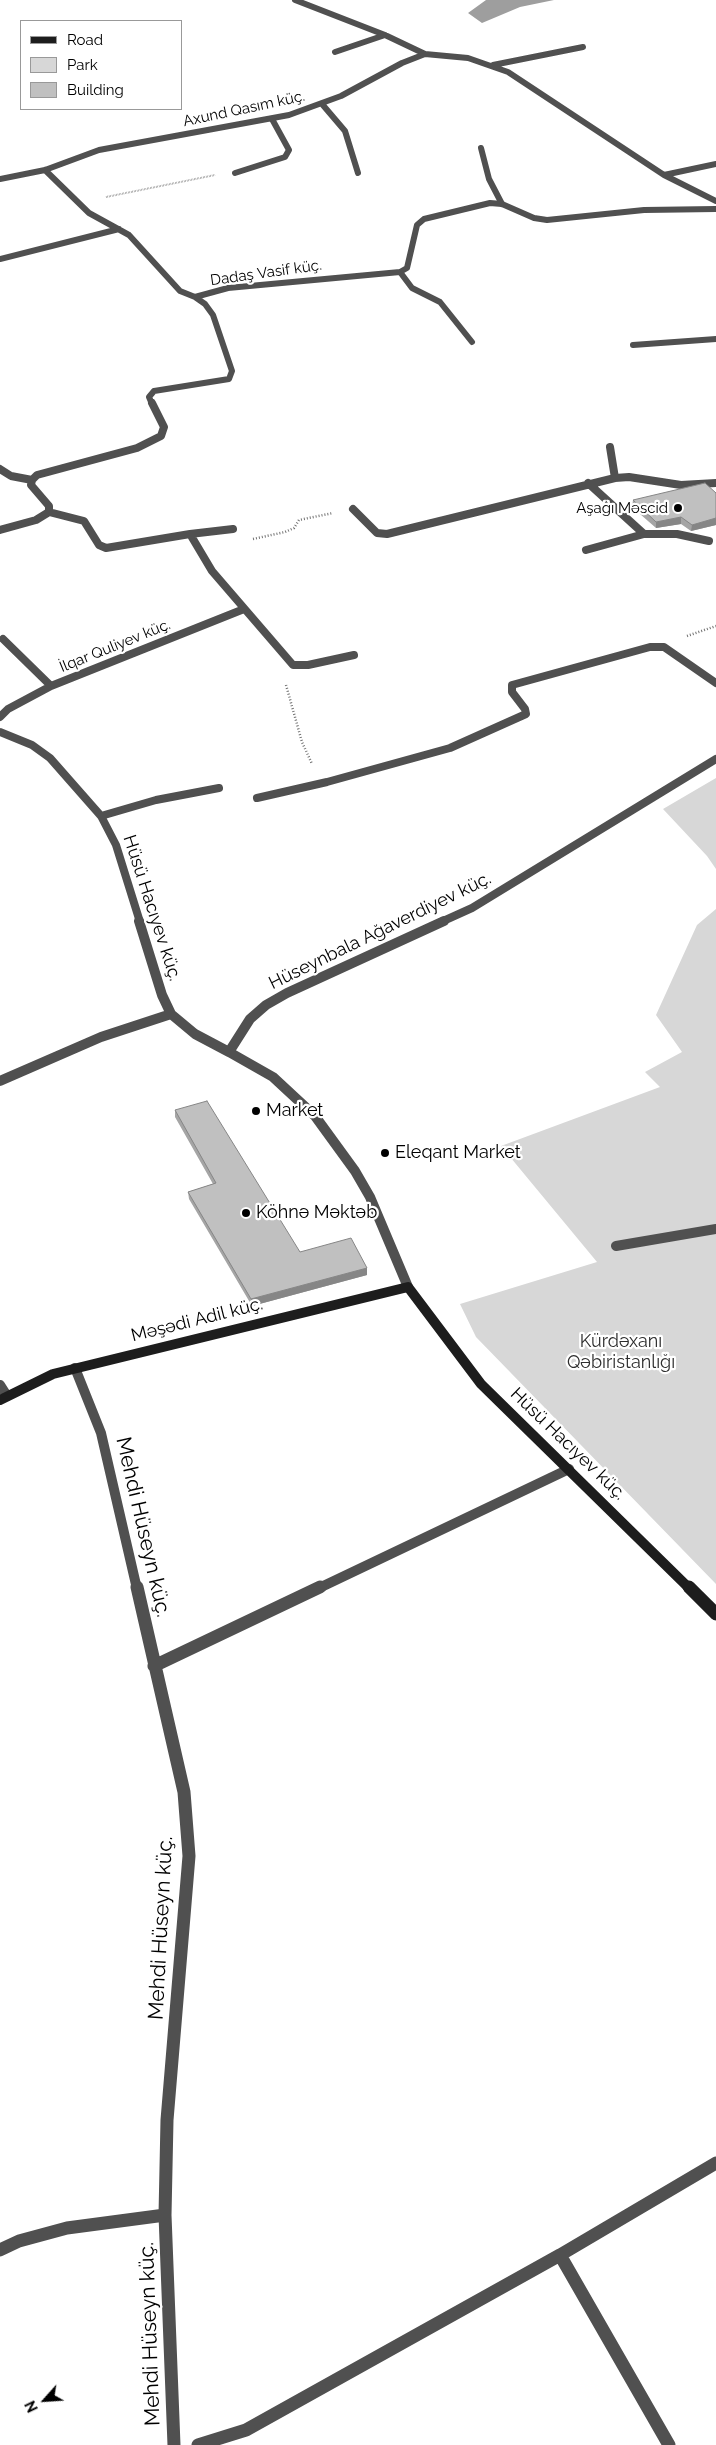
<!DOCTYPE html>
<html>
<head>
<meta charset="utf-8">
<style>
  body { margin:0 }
  #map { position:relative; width:716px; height:2445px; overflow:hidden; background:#fff; font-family:Raleway,sans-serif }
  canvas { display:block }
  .legend { position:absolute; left:20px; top:20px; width:162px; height:90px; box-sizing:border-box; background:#fff; border:1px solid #999; margin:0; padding:6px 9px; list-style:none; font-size:15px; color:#000 }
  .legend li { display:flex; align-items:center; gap:10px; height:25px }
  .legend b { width:25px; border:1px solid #999 }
  .north { position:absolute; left:20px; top:2375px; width:50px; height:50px; -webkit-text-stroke:4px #fff; paint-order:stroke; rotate:244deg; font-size:14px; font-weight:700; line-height:20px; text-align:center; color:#000 }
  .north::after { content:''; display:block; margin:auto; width:18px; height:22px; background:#000; clip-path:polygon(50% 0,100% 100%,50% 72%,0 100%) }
</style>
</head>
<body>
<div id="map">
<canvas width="716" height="2445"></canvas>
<ul class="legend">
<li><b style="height:6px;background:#1d1d1d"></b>Road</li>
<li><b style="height:14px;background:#d7d7d7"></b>Park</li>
<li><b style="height:14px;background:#c0c0c0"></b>Building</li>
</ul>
<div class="north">N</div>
</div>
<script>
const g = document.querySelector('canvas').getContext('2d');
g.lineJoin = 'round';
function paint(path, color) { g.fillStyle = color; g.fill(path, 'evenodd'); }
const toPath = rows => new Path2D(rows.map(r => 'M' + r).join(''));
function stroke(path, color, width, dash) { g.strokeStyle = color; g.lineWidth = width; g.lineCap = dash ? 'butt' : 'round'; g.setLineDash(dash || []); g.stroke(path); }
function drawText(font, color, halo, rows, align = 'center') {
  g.font = font + ' Raleway,sans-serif'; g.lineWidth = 4.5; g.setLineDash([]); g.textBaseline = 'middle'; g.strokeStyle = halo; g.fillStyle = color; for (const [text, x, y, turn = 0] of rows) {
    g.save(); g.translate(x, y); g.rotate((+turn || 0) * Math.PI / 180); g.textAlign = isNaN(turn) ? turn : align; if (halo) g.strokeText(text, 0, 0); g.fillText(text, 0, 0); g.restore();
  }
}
const green = toPath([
  [716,778,716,869,707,856,663,809],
  [716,909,716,1584,476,1337,460,1304,597,1262,501,1146,660,1087,645,1072,682,1052,656,1015,697,925]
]);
const water = toPath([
  [486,0,554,0,520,7,482,23,468,13]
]);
const pathFar1 = toPath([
  [106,197,215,175]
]);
const path = toPath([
  [253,539,285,532,294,528,299,520,333,513],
  [687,636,716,626],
  [286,685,302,742,312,764]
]);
const laneFar1 = toPath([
  [481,148,489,179,502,204]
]);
const lane = toPath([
  [616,1246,716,1229]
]);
const streetFar3 = toPath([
  [295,0,385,35,425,54],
  [335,52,385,35],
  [493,65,583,47],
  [322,104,345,131,358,173],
  [45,170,89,213,129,235,180,291,195,297],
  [235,173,285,157,289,150,272,119],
  [664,175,716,164],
  [0,179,45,170,99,150,289,115,341,96,402,63,425,54,468,58,508,72,664,175,716,201],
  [0,259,119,229],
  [400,272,412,288,440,302,472,342],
  [633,345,716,339],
  [152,404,149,397,154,391,229,379,232,371,213,315,205,304,195,297,228,288,400,272,407,268,417,225,424,219,490,203,502,204,534,218,547,220,644,210,716,209]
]);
const streetFar2 = toPath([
  [610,447,615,478],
  [0,469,11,476,32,480],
  [588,483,644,534,677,534,709,541],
  [353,509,377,533,387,534,615,478,629,477,681,485,716,483],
  [49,512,84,521,99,545,106,548,190,534,212,571,293,665,308,665,354,655],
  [0,530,36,520,49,512,49,506,31,485,32,480,37,475,137,448,161,436,164,427,152,403],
  [190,534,233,529],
  [586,550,644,534],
  [3,639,51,686],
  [0,717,8,709,51,686,244,609],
  [0,732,32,745,50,758,101,816,116,845,140,922],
  [257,798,327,782,450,748,526,714,525,709,512,692,512,685,650,647,664,647,716,683],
  [101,816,156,800,219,788],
  [441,922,472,908,716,759]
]);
const streetFar1 = toPath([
  [139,921,162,995,171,1014,195,1034,229,1052],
  [0,1081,101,1037,171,1014],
  [408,1287,370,1197,355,1171,315,1116,273,1077,229,1052,250,1019,266,1005,287,993,444,921],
  [75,1368,101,1433,137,1589],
  [0,1385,7,1396],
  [317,1589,569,1469]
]);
const street = toPath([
  [137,1587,184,1792,189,1856,167,2120,165,2215,174,2445],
  [154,1666,320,1587],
  [0,2250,19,2241,67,2228,165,2215],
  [560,2255,669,2445],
  [198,2445,246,2430,560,2255,716,2163]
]);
const secondaryFar1 = toPath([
  [0,1400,53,1374,408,1287,481,1384,690,1589]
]);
const secondary = toPath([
  [689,1587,716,1614]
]);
const wall = toPath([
  [716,493,716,525,691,531,681,524,656,528,632,507,633,500],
  [175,1110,300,1252,367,1268,367,1275,252,1306,189,1199,188,1192,213,1184,175,1117]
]);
const shadedWall = toPath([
  [681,517,681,524,656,528,656,522],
  [716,518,716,525,691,531,692,525],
  [367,1268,367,1275,252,1306,251,1299]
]);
const building = toPath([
  [705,483,716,493,716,518,692,525,681,517,656,522,633,500,705,483],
  [207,1101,300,1252,351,1238,367,1268,251,1299,188,1192,216,1183,175,1110,207,1101]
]);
const markers = [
  [678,508,5,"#000"],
  [256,1111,5,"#000"],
  [385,1153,5,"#000"],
  [246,1213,5,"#000"]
];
const farStreetnames = [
  ["Axund Qasım küç.",244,109,-12],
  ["Dadaş Vasif küç.",266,273,-8],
  ["İlqar Quliyev küç.",115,646,-22]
];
const farPoinames = [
  ["Aşağı Məscid",668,508]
];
const streetNames = [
  ["Hüsü Hacıyev küç.",152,908,72],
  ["Hüseynbala Ağaverdiyev küç.",380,931,-26],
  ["Məşədi Adil küç.",197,1320,-14],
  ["Hüsü Hacıyev küç.",568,1444,44]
];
const poiNames = [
  ["Market",266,1111],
  ["Eleqant Market",395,1153],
  ["Köhnə Məktəb",256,1213]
];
const parkNames = [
  ["Kürdəxanı",621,1342],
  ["Qəbiristanlığı",621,1363]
];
const nearStreetnames = [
  ["Mehdi Hüseyn küç.",143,1527,77],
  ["Mehdi Hüseyn küç.",161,1928,-87],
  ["Mehdi Hüseyn küç.",150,2334,-92]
];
paint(green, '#d7d7d7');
paint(water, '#9e9e9e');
stroke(pathFar1, '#727272', 2, [0.5, 1]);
stroke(path, '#727272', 2.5, [1, 2]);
stroke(laneFar1, '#505050', 6);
stroke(lane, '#505050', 10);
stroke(streetFar3, '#505050', 6);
stroke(streetFar2, '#505050', 8);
stroke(streetFar1, '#505050', 10);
stroke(street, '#505050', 13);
stroke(secondaryFar1, '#1d1d1d', 10);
stroke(secondary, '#1d1d1d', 13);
paint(wall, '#a5a5a5');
paint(shadedWall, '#868686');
paint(building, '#c0c0c0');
stroke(building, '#868686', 1);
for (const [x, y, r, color] of markers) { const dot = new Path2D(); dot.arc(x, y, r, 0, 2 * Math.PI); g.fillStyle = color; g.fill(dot); stroke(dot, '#fff', 2); }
drawText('15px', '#000', '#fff', farStreetnames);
drawText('15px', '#000', '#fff', farPoinames, 'right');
drawText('18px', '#000', '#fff', streetNames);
drawText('18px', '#000', '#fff', poiNames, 'left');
drawText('18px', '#2e2e2e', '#fff', parkNames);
drawText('21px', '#000', '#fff', nearStreetnames);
</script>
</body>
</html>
